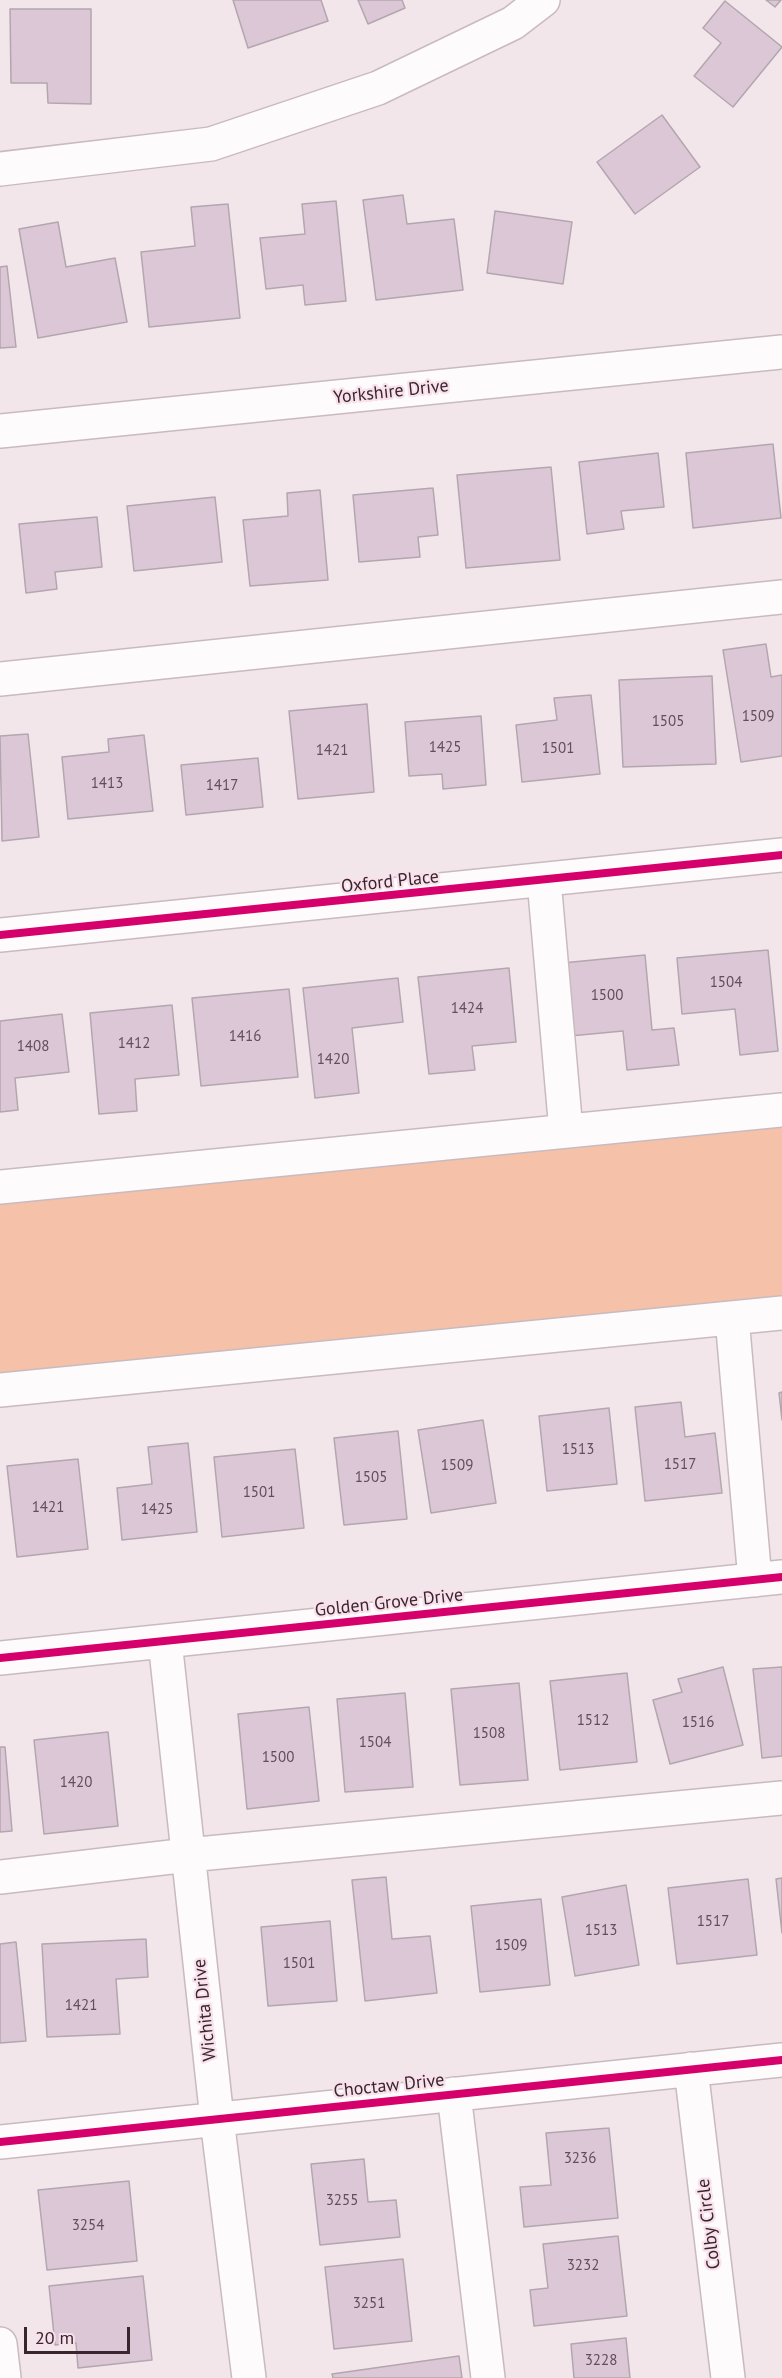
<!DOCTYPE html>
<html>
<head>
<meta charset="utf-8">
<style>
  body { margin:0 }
  #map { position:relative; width:782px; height:2378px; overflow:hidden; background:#f3e6eb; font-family:"PT Sans",sans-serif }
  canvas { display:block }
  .scale { position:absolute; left:24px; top:2327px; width:106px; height:27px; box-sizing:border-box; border:3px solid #3a252e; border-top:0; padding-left:8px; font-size:18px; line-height:21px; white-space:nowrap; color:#3a252e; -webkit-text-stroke:4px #f8e1ea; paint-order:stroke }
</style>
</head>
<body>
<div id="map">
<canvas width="782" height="2378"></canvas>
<div class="scale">20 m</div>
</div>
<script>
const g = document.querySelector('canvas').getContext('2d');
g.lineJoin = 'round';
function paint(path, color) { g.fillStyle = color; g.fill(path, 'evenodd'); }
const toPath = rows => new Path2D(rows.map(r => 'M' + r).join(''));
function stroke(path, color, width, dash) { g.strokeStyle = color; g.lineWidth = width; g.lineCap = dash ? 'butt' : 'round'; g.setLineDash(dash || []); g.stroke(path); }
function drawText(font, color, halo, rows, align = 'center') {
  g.font = font + ' "PT Sans",sans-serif'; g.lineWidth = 4.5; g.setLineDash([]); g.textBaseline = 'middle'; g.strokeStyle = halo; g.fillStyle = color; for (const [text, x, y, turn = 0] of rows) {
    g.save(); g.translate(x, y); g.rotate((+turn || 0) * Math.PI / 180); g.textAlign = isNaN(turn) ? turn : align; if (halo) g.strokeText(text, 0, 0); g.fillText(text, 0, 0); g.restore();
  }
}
const green = toPath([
  [782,1110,782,1313,0,1390,0,1187]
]);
const building = toPath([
  [233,0,321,0,328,21,248,48,233,0],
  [358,0,402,0,405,8,368,24,358,0],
  [766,0,781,0,775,7,766,0],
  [725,1,782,47,733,107,694,76,721,43,703,28,725,1],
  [10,9,91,9,91,104,48,103,47,83,11,83,10,9],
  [662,115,700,167,635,214,597,162,662,115],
  [403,195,407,224,454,219,463,290,376,300,363,200,403,195],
  [336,201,346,301,305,305,303,285,266,289,260,238,305,234,302,204,336,201],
  [228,204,240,318,149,327,141,252,195,246,191,207,228,204],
  [495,211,572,222,563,284,487,273,495,211],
  [58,222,66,267,115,258,127,322,38,338,19,229,58,222],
  [7,266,16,347,0,348,0,267,7,266],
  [773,444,781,518,693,528,686,453,773,444],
  [658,453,664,507,621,511,624,529,587,534,579,462,658,453],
  [551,467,560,560,466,568,457,475,551,467],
  [433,488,438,535,418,537,420,557,359,562,353,495,433,488],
  [320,490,328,580,250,586,243,520,288,516,287,493,320,490],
  [215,497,222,562,134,571,127,506,215,497],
  [97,517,102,567,55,572,57,589,26,593,19,524,97,517],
  [766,644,771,677,782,675,782,756,741,762,723,650,766,644],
  [712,676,716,764,623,767,619,680,712,676],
  [591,695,600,774,522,782,516,725,557,720,554,698,591,695],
  [367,704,374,792,298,799,289,711,367,704],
  [481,716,486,785,443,789,442,774,409,776,405,722,481,716],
  [28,734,39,837,2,841,0,736,28,734],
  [144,735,153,811,68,819,62,757,109,752,108,739,144,735],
  [258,758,263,807,186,815,181,765,258,758],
  [768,950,778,1051,740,1055,735,1009,682,1014,677,958,768,950],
  [645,955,652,1030,674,1028,679,1065,627,1070,623,1031,570,1036,562,963,645,955],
  [509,968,516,1042,472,1046,475,1070,429,1074,418,977,509,968],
  [398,978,403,1022,352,1028,359,1093,315,1098,303,988,398,978],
  [289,989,298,1077,201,1086,192,998,289,989],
  [172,1005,179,1075,135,1079,137,1111,99,1114,90,1013,172,1005],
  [62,1014,69,1072,15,1078,18,1110,0,1112,0,1021,62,1014],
  [782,1392,782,1420,779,1393,782,1392],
  [681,1402,685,1437,715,1433,722,1493,645,1501,635,1407,681,1402],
  [609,1408,617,1484,547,1491,539,1416,609,1408],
  [483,1420,496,1503,431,1513,418,1430,483,1420],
  [398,1431,407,1519,344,1525,334,1438,398,1431],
  [188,1443,197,1532,122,1540,117,1488,152,1484,148,1447,188,1443],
  [295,1449,304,1528,222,1537,214,1457,295,1449],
  [78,1459,88,1549,17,1557,7,1466,78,1459],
  [723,1667,743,1745,670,1764,653,1700,682,1692,678,1679,723,1667],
  [782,1667,782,1756,762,1758,753,1669,782,1667],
  [627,1673,637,1762,560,1770,550,1681,627,1673],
  [519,1683,528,1780,460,1785,451,1689,519,1683],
  [405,1693,413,1787,345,1792,337,1699,405,1693],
  [309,1707,319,1801,247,1809,238,1714,309,1707],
  [108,1732,118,1826,44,1834,34,1740,108,1732],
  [0,1747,5,1747,12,1831,0,1832,0,1747],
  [386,1877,392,1939,430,1936,437,1993,365,2001,352,1880,386,1877],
  [782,1878,782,1933,776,1879,782,1878],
  [748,1879,757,1955,677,1964,668,1888,748,1879],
  [626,1885,639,1965,575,1976,562,1897,626,1885],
  [541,1899,550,1985,480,1992,471,1906,541,1899],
  [330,1921,337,2001,268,2006,261,1927,330,1921],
  [146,1939,148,1977,116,1979,120,2034,47,2037,42,1944,146,1939],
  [16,1942,26,2041,0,2043,0,1944,16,1942],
  [609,2128,618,2218,524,2227,520,2187,551,2185,546,2133,609,2128],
  [364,2159,368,2202,396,2200,400,2237,320,2245,311,2164,364,2159],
  [129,2181,137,2261,47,2270,38,2190,129,2181],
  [618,2236,627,2316,534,2326,530,2290,548,2288,543,2244,618,2236],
  [403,2259,412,2341,334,2349,325,2267,403,2259],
  [143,2276,152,2360,78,2368,76,2343,55,2345,49,2286,143,2276],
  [626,2338,630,2378,574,2378,571,2344,626,2338],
  [459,2356,462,2378,333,2378,332,2374,459,2356]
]);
const minor = toPath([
  [0,169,211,144,378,88,513,23,543,0],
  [0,431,782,352],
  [0,679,782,597],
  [544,880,566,1131],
  [0,935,782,855],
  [0,1187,782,1110],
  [732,1318,755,1580],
  [0,1390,782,1313],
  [165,1641,217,2119,249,2378],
  [0,1658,782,1577],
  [0,1877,188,1855,782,1798],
  [691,2069,728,2378],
  [454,2094,488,2378],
  [0,2142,782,2060],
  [0,2344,4,2378]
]);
const cycleway = toPath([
  [0,935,782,855],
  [0,1658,782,1577],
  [0,2142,782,2060]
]);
const numberNames = [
  ["1509",758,717],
  ["1505",668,722],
  ["1425",445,748],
  ["1501",558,749],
  ["1421",332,751],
  ["1413",107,784],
  ["1417",222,786],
  ["1504",726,983],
  ["1500",607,996],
  ["1424",467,1009],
  ["1416",245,1037],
  ["1412",134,1044],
  ["1408",33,1047],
  ["1420",333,1060],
  ["1513",578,1450],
  ["1517",680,1465],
  ["1509",457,1466],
  ["1505",371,1478],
  ["1501",259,1493],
  ["1421",48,1508],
  ["1425",157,1510],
  ["1512",593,1721],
  ["1516",698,1723],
  ["1508",489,1734],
  ["1504",375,1743],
  ["1500",278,1758],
  ["1420",76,1783],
  ["1517",713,1922],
  ["1513",601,1931],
  ["1509",511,1946],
  ["1501",299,1964],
  ["1421",81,2006],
  ["3236",580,2159],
  ["3255",342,2201],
  ["3254",88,2226],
  ["3232",583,2266],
  ["3251",369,2304],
  ["3228",601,2361]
];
const streetNames = [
  ["Yorkshire Drive",391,392,-6],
  ["Oxford Place",390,882,-6],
  ["Golden Grove Drive",389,1603,-6],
  ["Wichita Drive",205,2010,-96],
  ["Choctaw Drive",389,2086,-6],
  ["Colby Circle",709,2224,-97]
];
paint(green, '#f5c2a9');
paint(building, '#dcc7d7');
stroke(building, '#b3a6ae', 1.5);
stroke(minor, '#c9bac0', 36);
stroke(minor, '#fdfbfc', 33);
stroke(cycleway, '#d6006c', 8);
drawText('15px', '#624e58', null, numberNames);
drawText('18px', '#3a252e', '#f8e1ea', streetNames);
</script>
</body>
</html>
